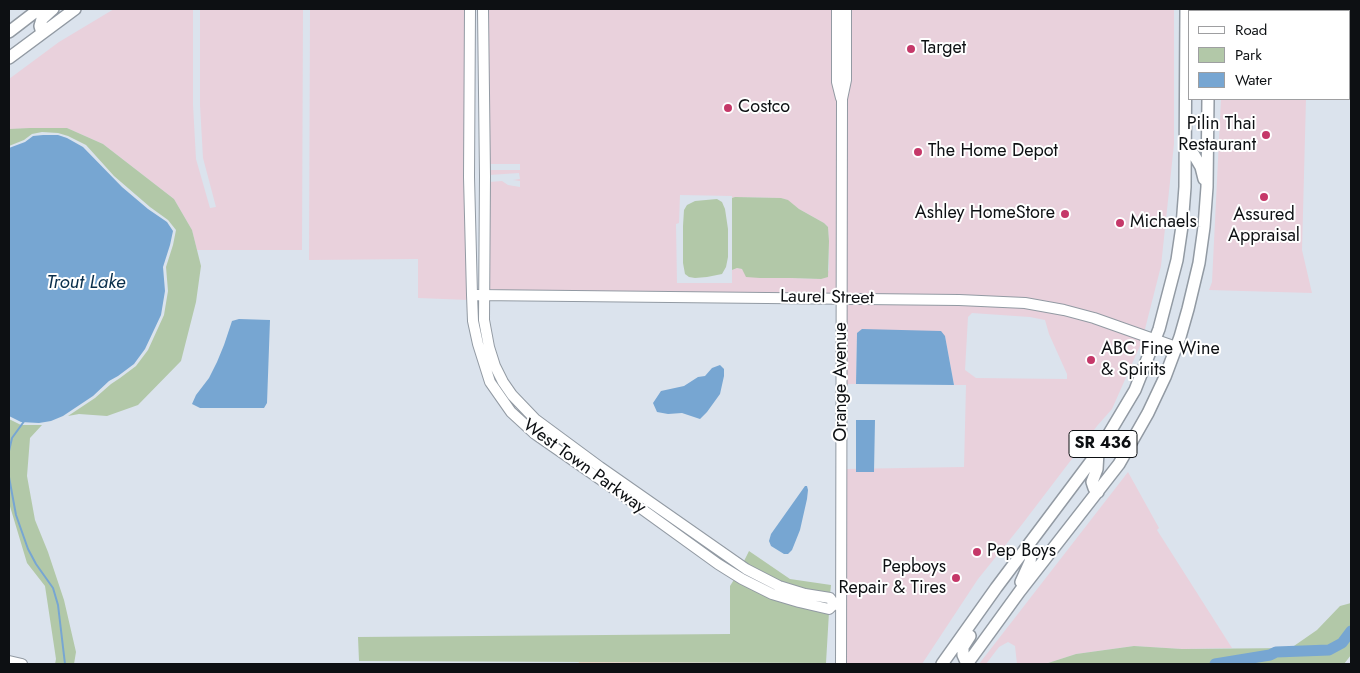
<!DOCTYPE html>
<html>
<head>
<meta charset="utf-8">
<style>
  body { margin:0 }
  #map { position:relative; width:1360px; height:673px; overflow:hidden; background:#dbe3ed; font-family:Jost,sans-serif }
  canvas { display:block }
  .frame { position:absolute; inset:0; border:10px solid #0d1013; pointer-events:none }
  .legend { position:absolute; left:1188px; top:10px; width:162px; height:90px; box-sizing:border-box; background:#fff; border:1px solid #9e9fa1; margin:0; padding:6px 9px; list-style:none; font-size:15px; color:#0d1013 }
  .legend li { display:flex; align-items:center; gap:10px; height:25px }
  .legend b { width:25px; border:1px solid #9e9fa1 }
</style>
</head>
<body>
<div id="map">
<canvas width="1360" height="673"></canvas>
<div class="frame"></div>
<ul class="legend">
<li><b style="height:6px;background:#fff"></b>Road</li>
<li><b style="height:14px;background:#b2c8a8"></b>Park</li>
<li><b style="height:14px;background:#77a6d2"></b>Water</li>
</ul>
</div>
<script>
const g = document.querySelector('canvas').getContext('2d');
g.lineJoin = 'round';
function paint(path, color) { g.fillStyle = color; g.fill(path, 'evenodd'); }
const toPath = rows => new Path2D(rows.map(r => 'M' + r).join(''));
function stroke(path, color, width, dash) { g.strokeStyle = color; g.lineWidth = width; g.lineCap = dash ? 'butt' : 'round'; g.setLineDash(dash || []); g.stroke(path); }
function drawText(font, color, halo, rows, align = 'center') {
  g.font = font + ' Jost,sans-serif'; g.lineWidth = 4; g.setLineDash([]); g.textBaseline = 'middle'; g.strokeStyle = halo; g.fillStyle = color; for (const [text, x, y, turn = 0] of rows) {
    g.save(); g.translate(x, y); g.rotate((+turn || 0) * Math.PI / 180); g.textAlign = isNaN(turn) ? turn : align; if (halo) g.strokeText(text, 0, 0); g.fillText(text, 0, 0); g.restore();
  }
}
const commercial = toPath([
  [114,9,193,9,193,105,196,159,210,208,216,207,203,158,200,105,200,9,303,9,302,250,197,250,192,230,174,199,103,144,67,128,9,129,9,79,59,42],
  [310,9,466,9,469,300,418,298,418,259,309,260],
  [486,9,838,9,839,296,487,292,489,182,502,181,508,185,520,187,520,181,513,180,520,179,519,173,489,175,489,170,520,170,520,164,488,164],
  [680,195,732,196,732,198,735,197,781,198,787,200,799,209,824,223,828,227,829,241,829,270,821,279,791,278,760,278,743,271,742,269,737,268,732,270,732,283,677,283,676,224,679,223],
  [845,9,1174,9,1174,144,1161,266,1144,333,1065,307,846,296],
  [1223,9,1351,9,1351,56,1349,56,1349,11,1223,11],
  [1221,99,1306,99,1302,250,1312,293,1209,290,1212,282],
  [846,302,1025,306,1063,313,1143,339,1112,409,1097,426,1020,527,978,579,922,664,845,664,845,469,964,467,966,385,954,385,945,336,857,333,856,384,845,384],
  [972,313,1030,317,1045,320,1049,334,1067,374,1067,379,976,378,965,370,968,317],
  [1128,472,1159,528,1157,530,1232,648,1182,649,1134,646,1076,654,1045,664,1017,664,1015,646,1008,642,999,647,986,664,979,664]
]);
const education = toPath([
  [579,662,826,663,826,664,578,664]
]);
const green = toPath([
  [30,128,67,128,103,144,174,199,192,230,201,266,196,302,181,361,138,405,107,416,79,414,68,416,95,398,111,384,120,378,136,366,148,350,164,315,168,291,166,267,173,245,176,230,168,220,150,207,114,176,86,145,68,136,58,133,42,132,32,134,24,140,9,146,9,129],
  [735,197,781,198,788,200,799,209,824,223,828,227,829,241,828,277,821,279,791,278,760,278,746,277,742,269,737,268,732,270,732,198],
  [717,199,722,202,725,209,728,229,728,257,726,267,722,274,707,277,695,278,689,277,685,274,683,263,683,226,684,210,687,205,695,201],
  [9,419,21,425,42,425,30,438,27,476,35,520,48,552,64,600,76,652,74,664,55,664,56,659,45,586,27,563,9,503],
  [749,551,790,579,831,585,830,595,805,591,781,583,743,563],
  [735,578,829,612,826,663,359,661,358,637,730,634,730,586],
  [1351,603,1351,655,1344,664,1045,664,1076,654,1134,646,1182,649,1291,648,1317,630,1340,606]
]);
const water = toPath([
  [43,135,58,135,67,138,83,147,122,187,148,209,167,222,173,231,170,245,163,267,165,291,161,315,145,349,134,364,118,376,109,381,93,396,63,416,51,421,39,423,21,422,9,416,9,148,25,142,33,136],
  [239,319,270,320,267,403,264,408,200,408,192,404,196,395,209,378,217,362,224,345,232,321],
  [862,329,941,331,945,336,954,385,856,384,857,333],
  [720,365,724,369,724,376,720,394,707,412,700,419,682,413,668,414,657,412,653,403,661,391,684,386,698,377,705,376,712,368],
  [856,420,875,420,874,472,856,472],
  [805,486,807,486,808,490,807,499,800,530,792,550,788,554,784,554,771,546,769,541,771,534]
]);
const stream = toPath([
  [9,451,12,438,25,420],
  [9,477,16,515,28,549,36,564,53,588,58,605,65,664]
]);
const river = toPath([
  [1215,664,1270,655,1276,652,1329,650,1342,643,1351,631]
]);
const secondary = toPath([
  [470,9,469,177,472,295,473,321,478,344,490,382,511,412,535,434,617,491,718,564,742,579,772,594,799,602,829,609,834,604],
  [483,9,485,176,484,320,489,347,495,366,503,382,512,395,535,419,600,467,746,569,779,586,805,594,830,598,834,604,839,605],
  [837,9,837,82,841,98],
  [477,295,959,300,1025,303,1064,310,1094,318,1176,347],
  [9,661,22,664],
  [841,664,842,99,846,80,846,9]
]);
const primary = toPath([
  [1208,11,1208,9],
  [9,32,39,9],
  [42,33,40,26,42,19,53,9],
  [9,58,75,9],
  [1185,149,1194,155,1201,167,1204,179],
  [1098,492,1094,488,1092,482,1097,469,1098,452],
  [1021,582,1030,562,1031,554,1027,547],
  [942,664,996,588,1098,452,1135,390,1159,329,1177,260,1182,226,1185,187,1186,9],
  [967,664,1020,591,1119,464,1148,413,1165,377,1180,337,1188,309,1199,263,1204,227,1207,187,1208,99],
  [967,664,963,655,963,647,970,636]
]);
const markers = [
  [911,49,5,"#c53869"],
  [728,108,5,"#c53869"],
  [1266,135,5,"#c53869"],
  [918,152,5,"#c53869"],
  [1264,197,5,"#c53869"],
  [1065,214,5,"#c53869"],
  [1120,223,5,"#c53869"],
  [1091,360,5,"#c53869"],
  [977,552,5,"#c53869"],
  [956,578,5,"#c53869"]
];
const shields = [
  [1103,444,68]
];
const shieldNames = [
  ["SR 436",1103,444]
];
const poiNames = [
  ["Target",921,49],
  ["Costco",738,108],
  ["Pilin Thai",1256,125,"right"],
  ["Restaurant",1256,146,"right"],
  ["The Home Depot",928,152],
  ["Ashley HomeStore",1055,214,"right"],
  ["Assured",1264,216,"center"],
  ["Appraisal",1264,237,"center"],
  ["Michaels",1130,223],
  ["ABC Fine Wine",1101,350],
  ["& Spirits",1101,371],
  ["Pep Boys",987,552],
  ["Pepboys",946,568,"right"],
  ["Repair & Tires",946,589,"right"]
];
const streetNames = [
  ["Laurel Street",827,298,1],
  ["Orange Avenue",842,382,-90],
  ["West Town Parkway",584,467,36]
];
const waterNames = [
  ["Trout Lake",86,283]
];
paint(commercial, '#e9d1dc');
paint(education, '#e9d4c6');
paint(green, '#b2c8a8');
paint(water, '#77a6d2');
stroke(stream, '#77a6d2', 2);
stroke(river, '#77a6d2', 11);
stroke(secondary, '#929aa3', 12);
stroke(primary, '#929aa3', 14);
stroke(secondary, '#fff', 10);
stroke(primary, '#fff', 11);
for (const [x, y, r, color] of markers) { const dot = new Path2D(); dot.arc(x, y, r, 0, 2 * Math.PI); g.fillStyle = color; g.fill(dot); stroke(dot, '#fff', 2); }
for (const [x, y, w] of shields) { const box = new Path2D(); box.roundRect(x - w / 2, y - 13.5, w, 27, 4); g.fillStyle = '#fff'; g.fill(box); stroke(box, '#0d1013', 1); }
drawText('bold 16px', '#0d1013', null, shieldNames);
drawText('18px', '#0d1013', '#fff', poiNames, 'left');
drawText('18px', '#0d1013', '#fff', streetNames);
drawText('italic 19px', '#092e4b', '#fff', waterNames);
</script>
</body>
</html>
